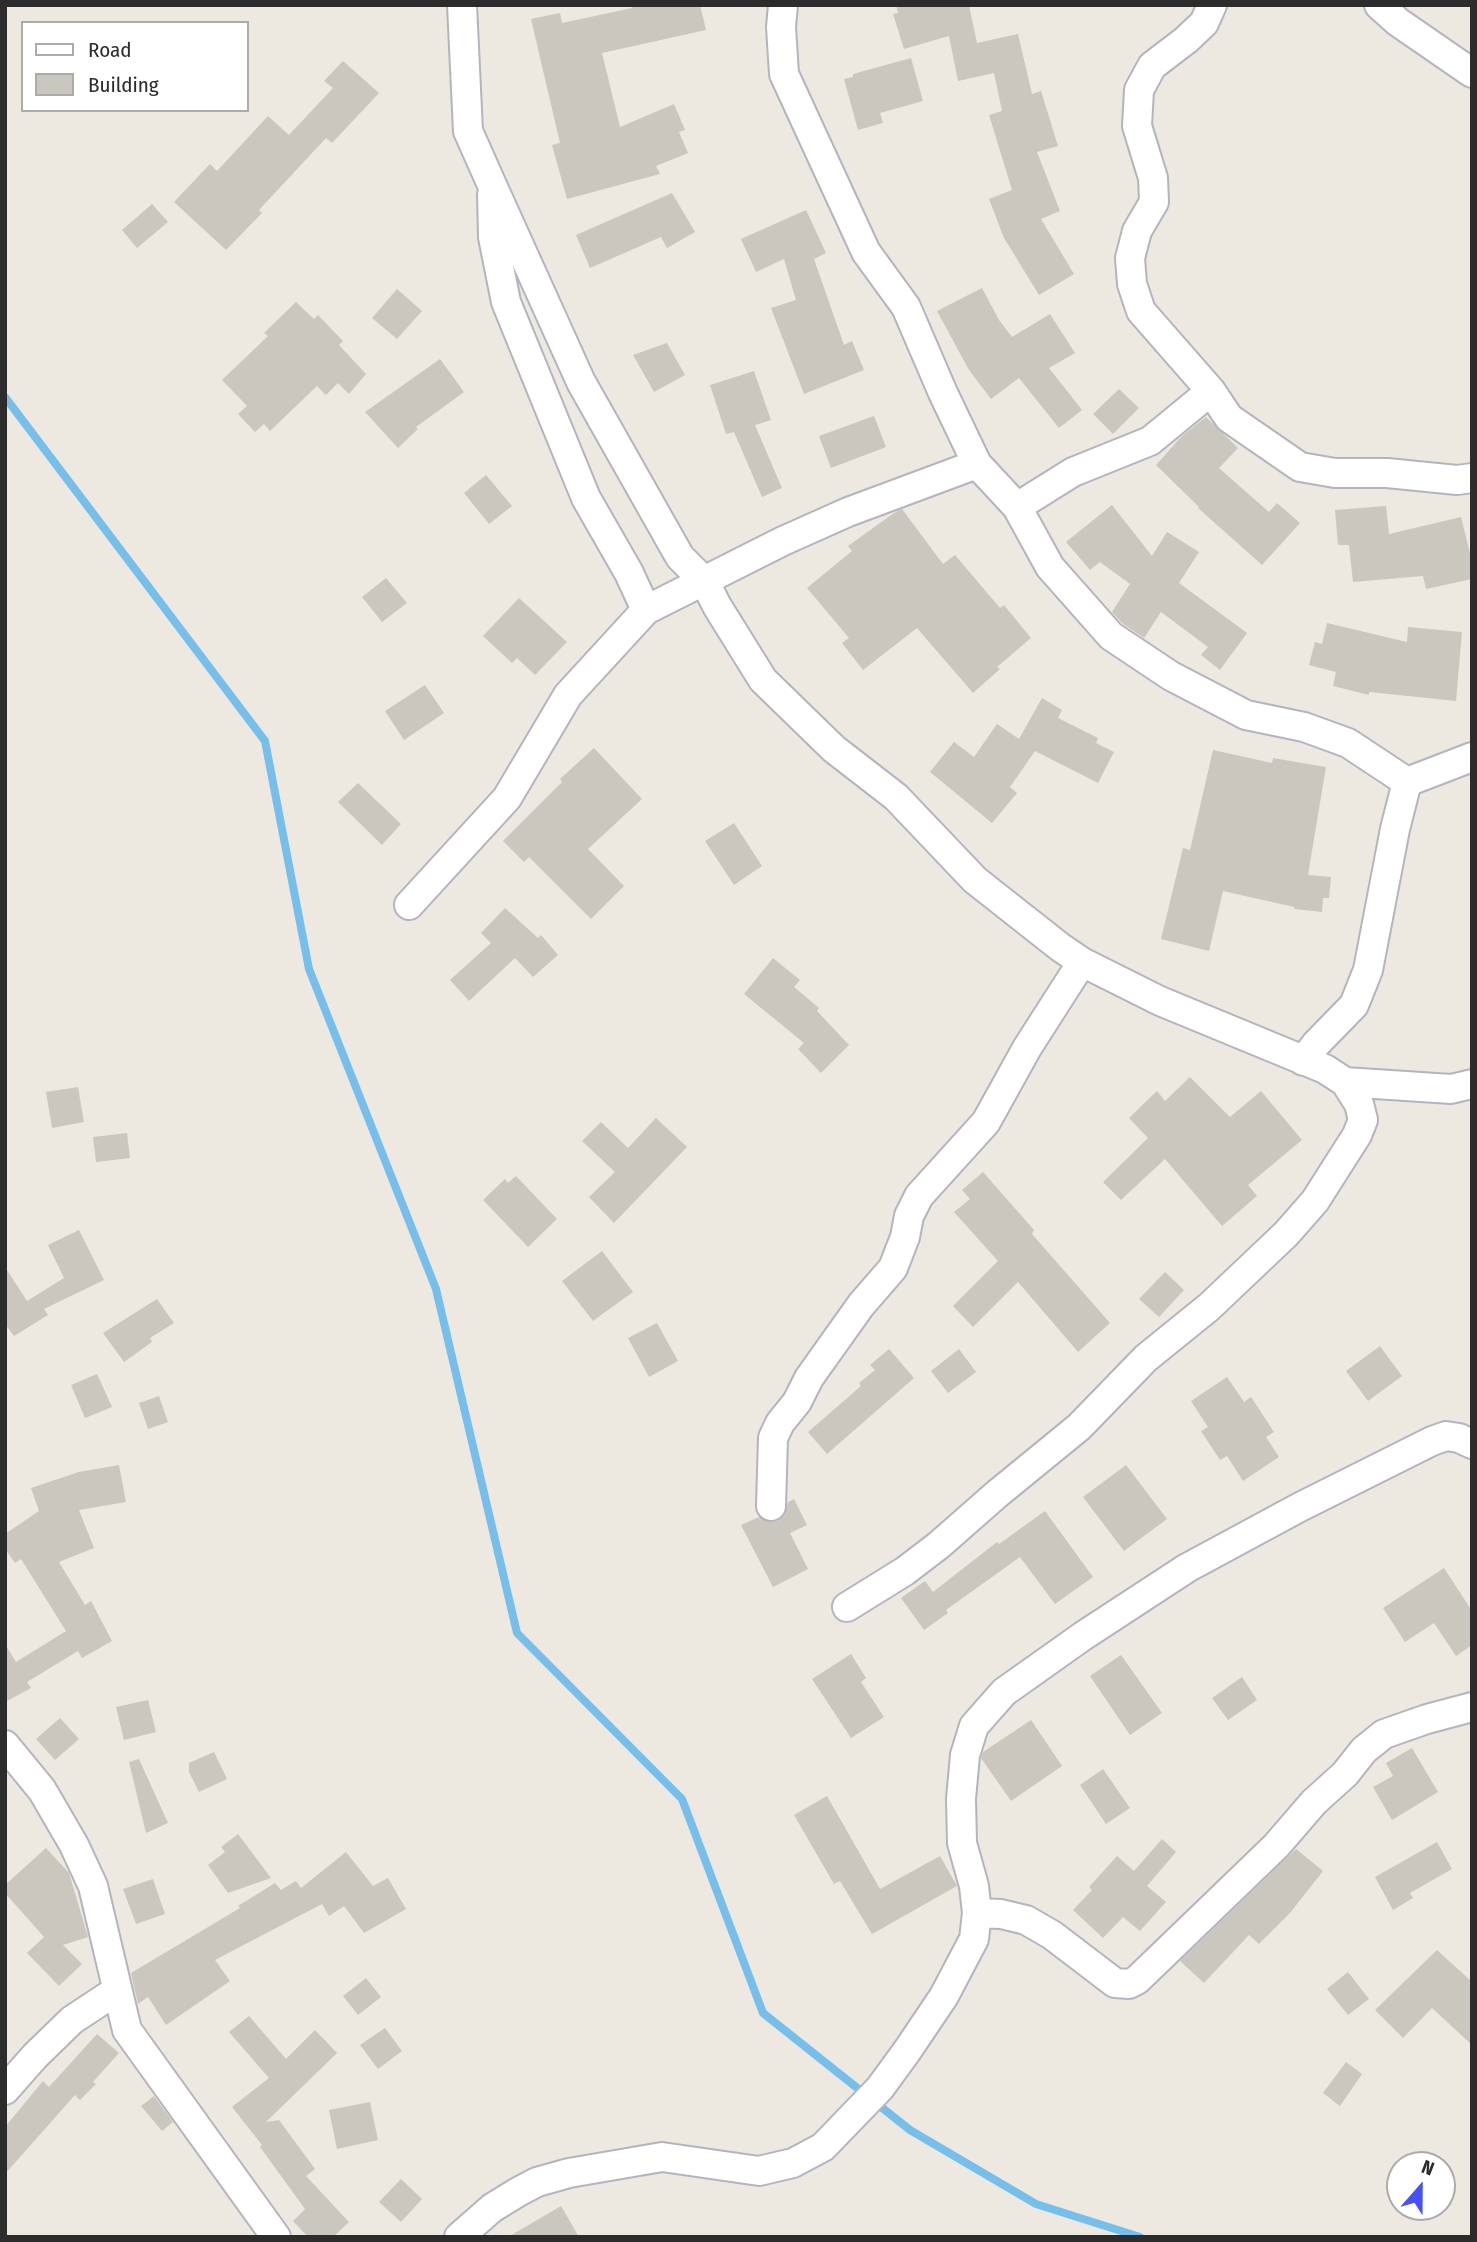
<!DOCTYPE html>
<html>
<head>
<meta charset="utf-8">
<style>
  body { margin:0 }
  #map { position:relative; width:1477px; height:2242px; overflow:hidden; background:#ede9e0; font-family:"Fira Sans Condensed",sans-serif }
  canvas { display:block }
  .frame { position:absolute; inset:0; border:7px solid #2c2c2c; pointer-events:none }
  .legend { position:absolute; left:21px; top:21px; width:228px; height:91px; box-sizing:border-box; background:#fff; border:2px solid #ababab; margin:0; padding:9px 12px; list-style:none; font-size:21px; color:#2c2c2c }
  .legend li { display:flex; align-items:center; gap:14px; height:35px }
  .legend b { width:35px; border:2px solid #ababab }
  .north { position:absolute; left:1386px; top:2151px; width:70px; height:70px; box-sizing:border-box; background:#fff; border:2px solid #ababab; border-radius:50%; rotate:21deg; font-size:19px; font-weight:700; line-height:28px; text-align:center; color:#2c2c2c }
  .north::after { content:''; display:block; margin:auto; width:24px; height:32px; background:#4652f4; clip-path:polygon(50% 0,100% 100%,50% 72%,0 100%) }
</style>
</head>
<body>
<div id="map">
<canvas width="1477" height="2242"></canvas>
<div class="frame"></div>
<ul class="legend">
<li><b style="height:9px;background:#fff"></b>Road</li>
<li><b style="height:19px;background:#c9c7be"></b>Building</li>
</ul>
<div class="north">N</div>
</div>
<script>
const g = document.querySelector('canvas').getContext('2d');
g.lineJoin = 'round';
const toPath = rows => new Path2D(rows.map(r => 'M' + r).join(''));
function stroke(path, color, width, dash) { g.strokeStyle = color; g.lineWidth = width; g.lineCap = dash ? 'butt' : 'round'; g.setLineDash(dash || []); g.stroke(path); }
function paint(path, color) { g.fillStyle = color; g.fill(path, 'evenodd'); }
const stream = toPath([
  [5,397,265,741,309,969,436,1289,517,1633,682,1799,763,2013,910,2130,1036,2204,1140,2237]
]);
const building = toPath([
  [632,5,700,5,706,30,602,53,620,127,674,104,685,130,679,132,688,153,656,166,660,174,567,199,552,145,560,143,531,19,560,13,562,23,632,8],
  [896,5,969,5,977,43,1018,34,1032,94,1041,91,1058,146,1037,152,1060,211,1041,219,1074,274,1039,295,1004,238,989,199,1012,190,989,115,1002,111,994,73,958,81,949,36,904,49,893,14,898,13],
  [911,58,923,101,880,113,883,123,858,130,844,79,853,77,853,74],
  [343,61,379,93,332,143,326,138,259,210,262,213,226,250,174,202,210,164,217,171,268,116,289,135,333,88,324,81],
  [672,193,695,232,667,248,661,237,590,268,576,235],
  [152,204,168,222,137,248,122,230],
  [806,210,826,253,814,259,844,345,852,341,864,370,804,394,771,308,796,300,784,259,756,272,741,239],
  [982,288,999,320,1012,337,1050,314,1075,353,1049,368,1082,410,1059,428,1019,378,991,399,969,370,937,311],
  [397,289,422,311,397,339,372,318],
  [296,302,314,319,318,315,343,341,339,345,366,374,349,394,338,383,326,395,317,386,270,431,264,424,255,432,238,414,247,406,222,380,268,336,264,333],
  [667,343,685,375,654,392,633,355],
  [440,359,464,392,416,427,418,429,398,448,365,412],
  [754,371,771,420,755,425,782,488,762,497,734,432,726,434,710,385],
  [1119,389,1139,408,1113,434,1093,414],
  [874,416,886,447,831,468,819,436],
  [1206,417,1238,448,1219,468,1269,512,1277,503,1300,523,1262,565,1198,508,1199,507,1156,465,1182,436],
  [486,475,512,506,489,524,464,493],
  [1112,505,1152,556,1167,532,1199,552,1179,583,1247,633,1220,670,1201,655,1208,647,1161,612,1144,638,1122,623,1112,612,1130,584,1100,562,1090,570,1066,542],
  [1386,506,1389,534,1461,517,1472,561,1472,579,1426,589,1423,576,1353,582,1349,545,1338,545,1335,510],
  [902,509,943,564,955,555,1000,608,1004,605,1031,638,997,667,1000,669,973,693,917,628,863,670,842,643,849,638,807,588,852,551,848,546,894,513],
  [386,578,407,603,382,622,362,597],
  [519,598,567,642,535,675,517,658,512,663,483,636],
  [1327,623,1407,642,1408,627,1462,632,1456,701,1369,692,1369,695,1333,686,1336,672,1309,665,1315,642,1322,644],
  [425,685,444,713,404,740,385,711],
  [1042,698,1062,710,1058,718,1098,738,1096,743,1114,752,1098,783,1035,751,1010,787,1017,793,992,823,930,772,954,742,974,757,997,724,1019,739],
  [594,748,642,799,588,849,624,886,591,919,529,857,524,862,503,841,562,782,560,779],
  [1213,750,1272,763,1273,758,1326,767,1308,875,1331,877,1329,898,1323,898,1322,912,1294,909,1294,907,1223,891,1209,951,1161,939,1183,848,1190,850],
  [358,783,401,824,382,845,338,802],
  [734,823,762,866,734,885,705,841],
  [505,908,538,938,541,935,558,955,533,977,515,958,469,1001,450,980,491,943,481,933],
  [773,958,800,980,794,987,819,1008,817,1011,849,1045,821,1073,798,1049,804,1043,744,994],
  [1190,1077,1230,1117,1261,1091,1302,1140,1248,1185,1257,1196,1222,1226,1165,1159,1121,1200,1103,1182,1148,1138,1129,1118,1157,1091,1165,1101],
  [78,1087,84,1122,52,1128,46,1092],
  [656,1118,687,1147,614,1223,589,1197,615,1172,582,1141,601,1122,628,1148],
  [127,1133,130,1158,96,1162,93,1137],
  [983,1172,1034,1230,1032,1234,1110,1323,1078,1352,1018,1282,973,1327,953,1306,998,1261,954,1212,970,1199,962,1190],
  [516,1176,557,1219,528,1247,483,1200,505,1179,508,1183],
  [79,1230,104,1280,44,1309,48,1315,14,1336,5,1324,5,1267,27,1301,64,1278,48,1245],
  [602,1251,633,1292,593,1321,562,1281],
  [1165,1272,1184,1290,1159,1317,1139,1299],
  [157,1299,174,1323,150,1338,152,1342,124,1362,103,1333],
  [657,1323,678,1361,649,1377,628,1338],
  [1380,1346,1402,1376,1368,1401,1346,1371],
  [889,1349,914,1378,827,1454,808,1432,861,1386,859,1383,875,1370,870,1365],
  [959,1349,976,1372,948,1393,931,1371],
  [97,1374,112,1407,85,1418,71,1385],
  [1227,1377,1244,1402,1251,1397,1274,1432,1266,1437,1279,1457,1243,1481,1227,1456,1220,1460,1201,1431,1208,1427,1191,1401],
  [159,1396,168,1422,148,1429,139,1403],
  [119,1465,126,1502,79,1510,94,1548,59,1562,85,1605,91,1601,112,1641,82,1658,78,1651,27,1682,31,1688,5,1702,5,1644,16,1662,66,1631,21,1559,15,1563,5,1549,5,1534,39,1511,31,1488,79,1472],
  [1126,1465,1167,1519,1124,1551,1083,1497],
  [794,1499,807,1525,790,1533,808,1569,773,1587,741,1525,759,1517,770,1522,778,1521,785,1514,788,1502],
  [1045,1511,1093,1577,1055,1604,1020,1557,946,1610,948,1613,924,1630,901,1598,925,1581,933,1592,997,1542,999,1544],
  [1444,1568,1472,1611,1472,1645,1456,1656,1434,1623,1405,1642,1383,1608],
  [851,1654,866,1678,861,1682,884,1717,851,1738,812,1679],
  [1121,1655,1162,1713,1130,1735,1090,1676],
  [1242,1677,1257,1700,1228,1720,1212,1698],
  [148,1700,156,1732,124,1740,116,1707],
  [60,1718,79,1739,55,1760,36,1739],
  [1031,1720,1062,1766,1011,1801,981,1758,983,1752],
  [1412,1748,1438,1792,1392,1820,1373,1787,1393,1776,1386,1763],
  [214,1752,227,1779,199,1792,189,1772,189,1763],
  [139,1759,168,1823,146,1833,129,1762],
  [1103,1769,1130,1808,1106,1824,1080,1785],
  [827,1796,880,1889,940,1856,957,1886,872,1934,840,1881,834,1884,794,1815],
  [238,1834,271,1878,228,1893,208,1865,225,1852,221,1847],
  [1162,1839,1176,1852,1147,1886,1166,1902,1140,1931,1123,1917,1103,1938,1073,1910,1092,1890,1089,1887,1117,1856,1134,1871],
  [1437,1842,1452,1869,1410,1893,1413,1898,1393,1910,1375,1877],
  [46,1848,69,1873,88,1937,63,1945,82,1964,59,1986,27,1953,44,1937,5,1893,5,1885],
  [1296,1849,1323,1871,1290,1913,1259,1944,1249,1935,1204,1983,1180,1961],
  [346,1852,373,1886,388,1878,406,1909,364,1933,344,1906,329,1916,322,1904,215,1960,230,1981,166,2025,148,1997,138,2004,131,1973,240,1908,238,1906,275,1883,281,1890,296,1881,301,1888],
  [153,1879,165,1914,136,1924,123,1889],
  [1437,1950,1472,1982,1472,2045,1432,2008,1403,2038,1375,2010],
  [1348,1972,1369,1999,1348,2015,1327,1989],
  [366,1978,381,1997,358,2015,343,1996],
  [249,2016,286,2059,315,2030,337,2053,266,2122,279,2120,315,2169,306,2176,349,2222,333,2237,308,2237,293,2221,305,2209,260,2147,262,2145,232,2107,269,2078,229,2032],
  [385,2028,402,2051,378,2069,360,2045],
  [97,2034,119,2053,93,2082,96,2084,80,2100,75,2095,5,2174,5,2127,43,2081,49,2087],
  [1346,2062,1362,2074,1340,2106,1323,2093],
  [154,2096,173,2122,162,2131,141,2106],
  [370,2102,378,2140,337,2149,329,2110],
  [401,2179,422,2199,401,2222,379,2202],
  [561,2206,579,2237,508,2237]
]);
const minor = toPath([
  [462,5,468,131,492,185,581,382,680,557,705,582,717,606,763,680,834,749,896,797,975,880,1060,947,1082,962,1160,1001,1325,1069,1345,1082,1359,1104,1363,1120,1357,1135,1315,1201,1286,1234,1209,1307,1146,1358,1079,1427,997,1494,939,1545,905,1571,847,1607],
  [783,5,781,27,784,74,866,252,906,307,943,393,977,464,1017,507,1050,567,1111,636,1171,676,1246,715,1304,727,1348,743,1407,782],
  [1212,5,1204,23,1186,40,1152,66,1139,90,1137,126,1153,178,1154,202,1137,231,1130,258,1132,284,1141,311,1211,391,1229,418,1300,467,1335,473,1387,473,1457,480,1472,478],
  [1379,5,1398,22,1472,73],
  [492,195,493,237,506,302,586,498,629,573,646,610],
  [1017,507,1073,472,1150,441,1211,391],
  [1407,782,1472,757],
  [409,905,507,798,568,695,646,610,783,541,848,512,977,464],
  [1303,1061,1316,1044,1354,1005,1368,970,1395,829,1407,782],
  [1345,1082,1451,1089,1472,1084],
  [771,1506,773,1438,780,1423,797,1402,809,1378,861,1305,893,1268,905,1237,909,1216,919,1196,986,1122,1027,1048,1082,962],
  [5,1745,42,1790,74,1845,93,1886,127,2030,276,2237],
  [977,1913,1001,1914,1026,1920,1052,1935,1115,1983,1129,1984,1137,1980,1276,1846,1314,1802,1345,1774,1364,1750,1384,1734,1427,1719,1472,1707],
  [5,2090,35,2056,72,2020,116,1991],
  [459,2237,492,2208,518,2192,537,2182,569,2173,662,2157,759,2171,793,2163,823,2147,880,2088,907,2051,944,1996,974,1939,977,1913,974,1886,962,1843,961,1799,965,1755,974,1726,1004,1692,1083,1636,1187,1568,1300,1507,1432,1441,1446,1436,1459,1438,1472,1444]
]);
stroke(stream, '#77bfeb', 8);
paint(building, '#c9c7be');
stroke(minor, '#b3b4bf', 32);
stroke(minor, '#fff', 28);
</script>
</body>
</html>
